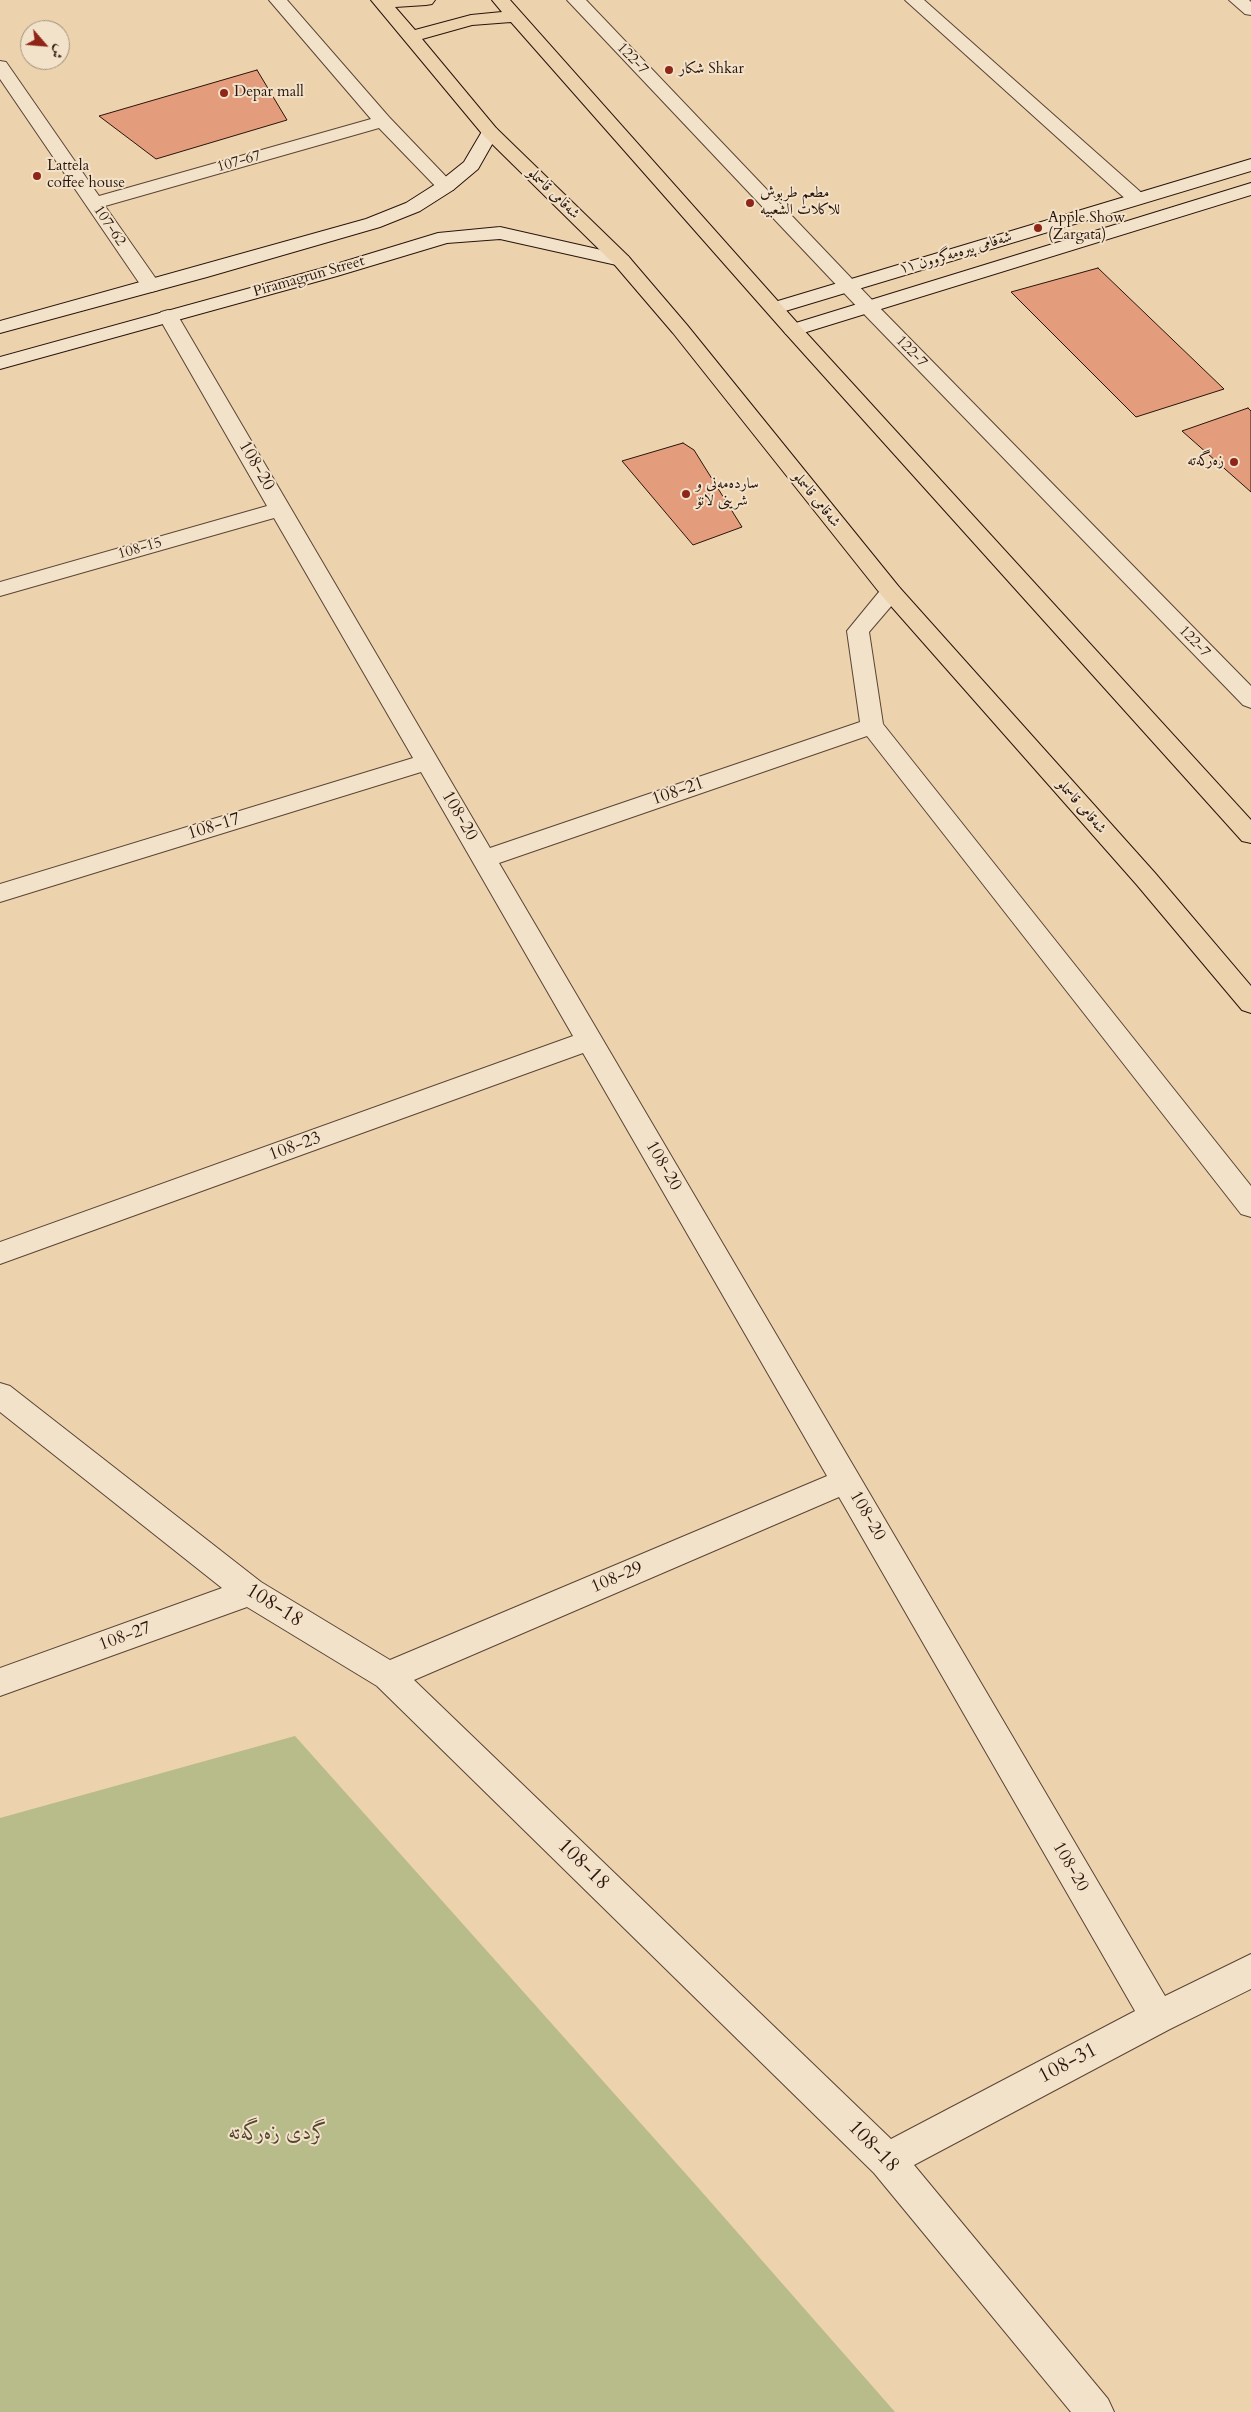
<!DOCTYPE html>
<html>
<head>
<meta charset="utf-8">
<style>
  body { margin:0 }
  #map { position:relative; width:1251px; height:2412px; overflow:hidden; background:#ecd2ad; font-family:Cardo,Amiri,serif }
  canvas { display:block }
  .north { position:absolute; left:20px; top:20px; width:50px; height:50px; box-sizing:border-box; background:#f3e2ca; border:1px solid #a2907e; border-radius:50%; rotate:117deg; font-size:14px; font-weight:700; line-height:20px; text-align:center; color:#29140b }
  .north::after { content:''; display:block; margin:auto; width:18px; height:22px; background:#8f2418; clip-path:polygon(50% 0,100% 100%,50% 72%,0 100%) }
</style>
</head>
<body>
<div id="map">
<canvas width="1251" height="2412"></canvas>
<div class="north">ش</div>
</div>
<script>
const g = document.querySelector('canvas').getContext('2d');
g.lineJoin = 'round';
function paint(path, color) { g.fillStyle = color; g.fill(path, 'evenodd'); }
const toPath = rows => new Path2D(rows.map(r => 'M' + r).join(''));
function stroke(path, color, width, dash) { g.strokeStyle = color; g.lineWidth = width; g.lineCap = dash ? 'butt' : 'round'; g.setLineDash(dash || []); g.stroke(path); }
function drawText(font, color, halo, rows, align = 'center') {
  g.font = font + ' Cardo,Amiri,serif'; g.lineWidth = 4; g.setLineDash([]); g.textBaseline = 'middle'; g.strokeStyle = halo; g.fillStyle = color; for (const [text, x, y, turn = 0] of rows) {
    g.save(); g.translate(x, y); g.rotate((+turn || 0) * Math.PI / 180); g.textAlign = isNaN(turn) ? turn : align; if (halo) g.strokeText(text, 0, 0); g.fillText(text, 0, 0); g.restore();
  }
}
const green = toPath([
  [295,1736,694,2183,895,2412,0,2412,0,1818]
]);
const building = toPath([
  [257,70,287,120,156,159,99,116,257,70],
  [1098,268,1224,389,1136,417,1011,292,1098,268],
  [1248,408,1251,411,1251,492,1182,431,1248,408],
  [683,443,694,450,742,527,693,545,622,461,683,443]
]);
const street = toPath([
  [269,0,287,0,389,117,455,186,453,190,439,190,379,128,105,206,161,286,158,290,151,292,144,290,0,79,0,61,6,62,99,196,371,119,269,0],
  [567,0,586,0,875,303,1251,686,1251,708,1243,705,861,311,567,0],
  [905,0,924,0,1144,195,1146,199,1144,203,1130,203,905,0],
  [1229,0,1249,0,1251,2,1251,15,1245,14,1229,0],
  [168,310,175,312,178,316,490,848,860,722,847,631,883,587,891,585,899,587,902,592,899,597,869,632,883,724,1251,1186,1251,1217,1241,1214,867,736,499,863,1165,1996,1251,1954,1251,1989,1170,2029,914,2165,1108,2399,1114,2412,1071,2412,874,2173,377,1686,247,1607,0,1696,0,1668,222,1588,0,1412,0,1383,10,1386,261,1582,390,1660,827,1476,583,1053,0,1264,0,1242,573,1036,421,772,0,902,0,884,413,758,274,518,0,596,0,582,267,506,158,316,161,312,168,310],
  [839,1497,1135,2011,891,2139,414,1680,839,1497]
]);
const secondary = toPath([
  [490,126,496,128,499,132,478,169,453,190,420,211,380,227,207,277,0,333,0,321,366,219,406,203,439,182,464,162,484,128,490,126],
  [1251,159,1251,171,782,312,775,314,768,312,765,308,768,304,1251,159],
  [1251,183,1251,195,800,334,793,336,786,334,783,330,786,326,1251,183],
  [500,227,628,256,631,260,628,264,621,266,500,239,447,243,337,276,0,369,0,357,323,268,438,233,500,227]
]);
const primary = toPath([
  [371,0,435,0,432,4,426,5,395,7,415,30,471,15,502,12,492,0,510,0,800,326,1251,820,1251,843,1242,841,786,334,511,22,472,25,422,39,496,128,628,256,687,325,899,587,1155,873,1251,986,1251,1013,1242,1010,1137,885,883,597,673,333,614,264,484,136,371,0]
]);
const markers = [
  [669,70,5,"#8f2418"],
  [224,93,5,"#8f2418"],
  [37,176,5,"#8f2418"],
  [750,203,5,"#8f2418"],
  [1038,228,5,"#8f2418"],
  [1234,462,5,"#8f2418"],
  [686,494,5,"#8f2418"]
];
const farStreetnames = [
  ["122-7",632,59,46],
  ["107-67",239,162,-16],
  ["شەقامی قاسملو",553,194,44],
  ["107-62",109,226,56],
  ["شەقامی پیرەمەگروون ١١",956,254,-17],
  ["Piramagrun Street",309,277,-16],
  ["122-7",911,352,46],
  ["شەقامی قاسملو",816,500,51],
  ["108-15",140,549,-16],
  ["122-7",1194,642,46],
  ["شەقامی قاسملو",1081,807,49]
];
const farPoinames = [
  ["شکار Shkar",679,70],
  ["Depar mall",234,93],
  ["Lattela",47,167],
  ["coffee house",47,184],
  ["مطعم طربوش",760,194],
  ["للاكلات الشعبيه",760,211],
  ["Apple Show",1048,219],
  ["(Zargata)",1048,236],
  ["زەرگەتە",1224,462,"right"],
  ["ساردەمەنی و",696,485],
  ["شرینی لانۆ",696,502]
];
const streetNames = [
  ["108-20",256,466,60],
  ["108-21",678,792,-19],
  ["108-20",459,816,60],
  ["108-17",214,827,-17],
  ["108-23",295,1147,-20],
  ["108-20",663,1166,60],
  ["108-20",867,1516,60],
  ["108-29",617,1578,-23],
  ["108-27",125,1637,-20],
  ["108-20",1070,1867,60]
];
const nearStreetnames = [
  ["108-18",274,1606,32],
  ["108-18",583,1865,44],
  ["108-31",1068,2064,-28],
  ["108-18",873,2147,46]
];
const nearParknames = [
  ["گردی زەرگەتە",279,2134]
];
paint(green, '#b7bc8a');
paint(building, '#e49d7c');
stroke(building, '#29140b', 1);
stroke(street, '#5a4434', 2);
stroke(secondary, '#29140b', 2);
stroke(primary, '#29140b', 2);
paint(street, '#f3e2ca');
paint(secondary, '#f3e2ca');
paint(primary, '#ecd2ad');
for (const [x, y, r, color] of markers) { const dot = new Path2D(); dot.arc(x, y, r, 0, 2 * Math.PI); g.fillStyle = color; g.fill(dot); stroke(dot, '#f3e2ca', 2); }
drawText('15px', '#29140b', '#f3e2ca', farStreetnames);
drawText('15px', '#29140b', '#f3e2ca', farPoinames, 'left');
drawText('18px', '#29140b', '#f3e2ca', streetNames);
drawText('21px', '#29140b', '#f3e2ca', nearStreetnames);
drawText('italic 21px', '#544631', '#f3e2ca', nearParknames);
</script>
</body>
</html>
